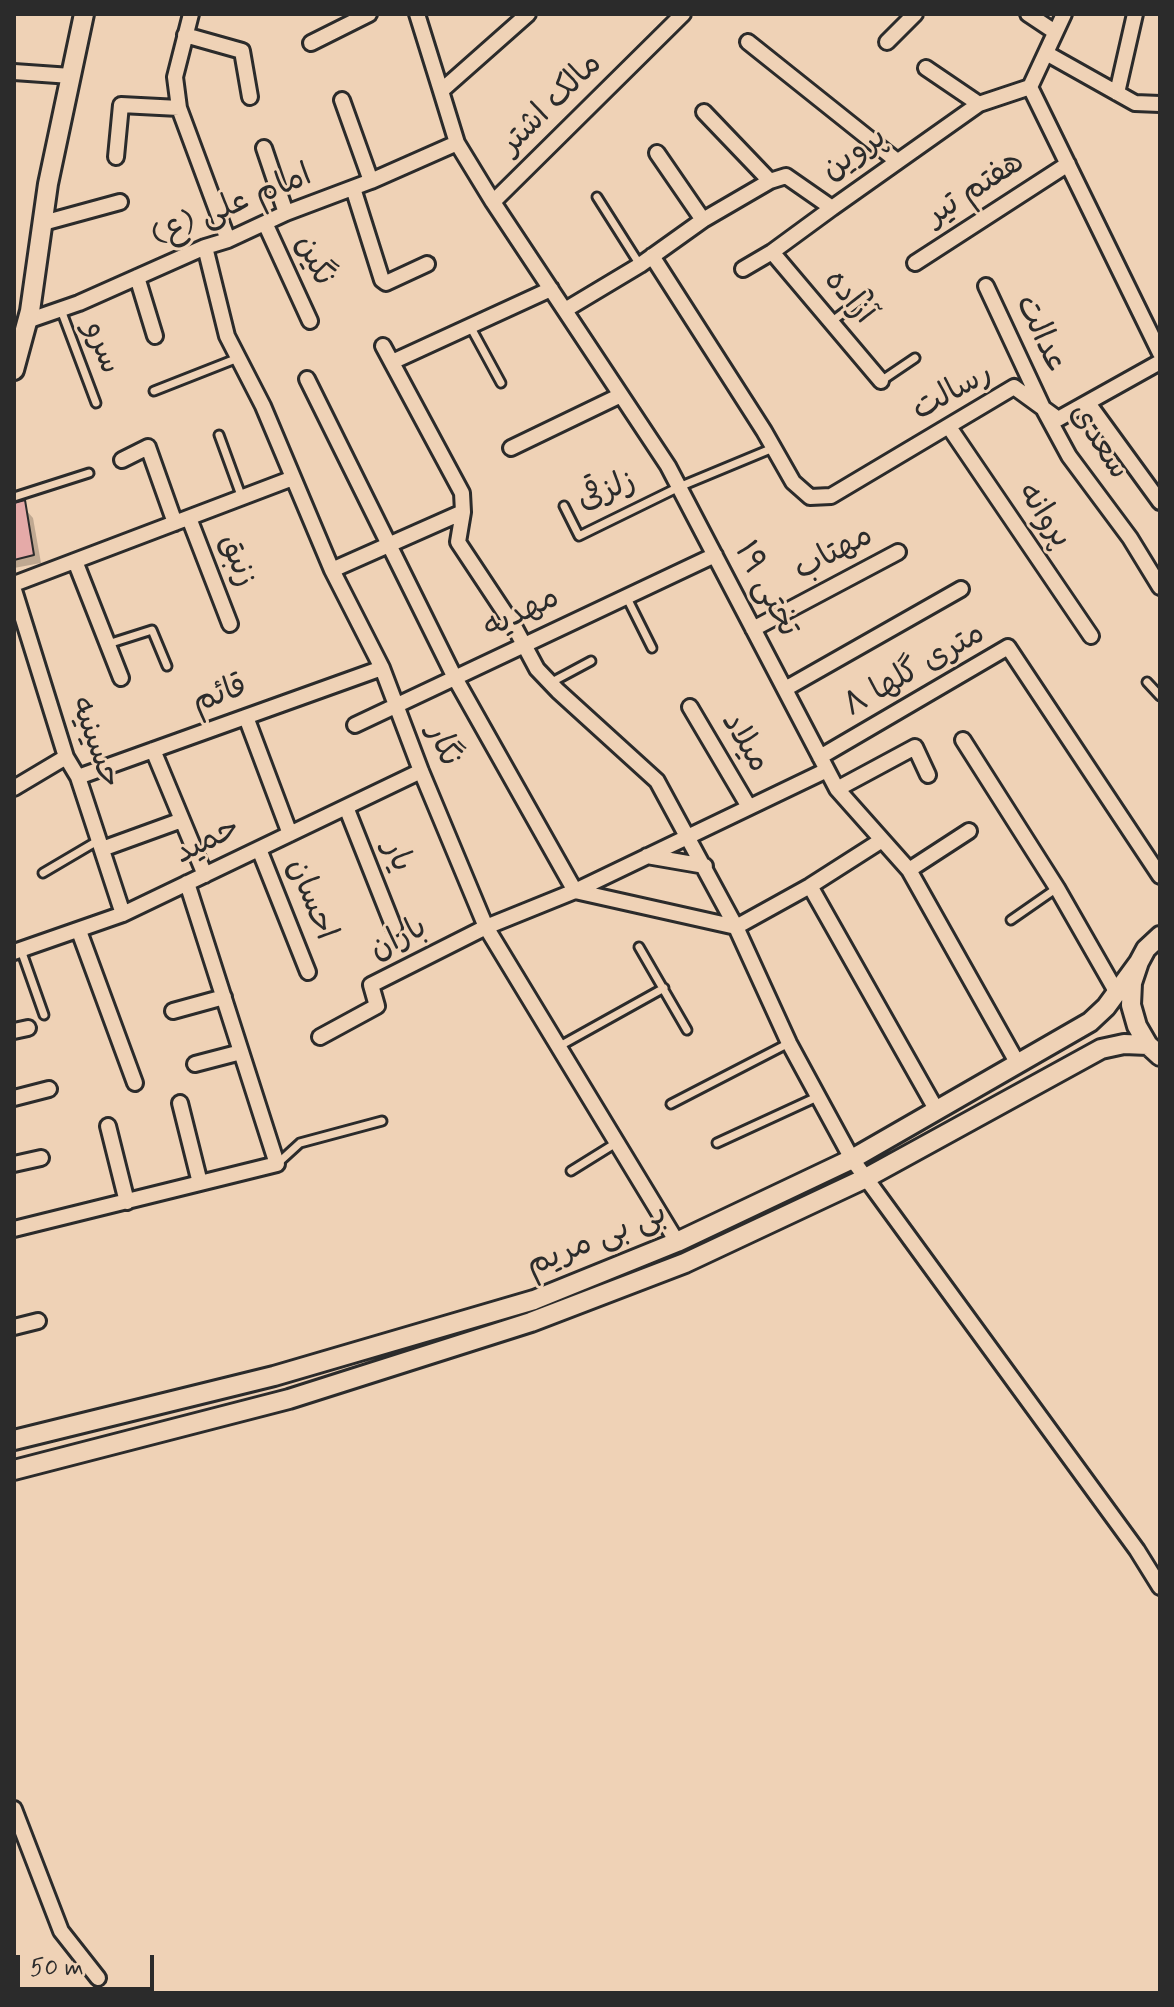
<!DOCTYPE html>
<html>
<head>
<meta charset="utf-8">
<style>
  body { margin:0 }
  #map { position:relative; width:1174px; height:2007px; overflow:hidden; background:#efd2b6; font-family:Mynerve,sans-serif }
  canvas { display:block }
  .frame { position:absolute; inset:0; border:16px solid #2b2b2b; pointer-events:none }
  .scale { position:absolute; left:16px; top:1955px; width:138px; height:36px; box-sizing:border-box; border:4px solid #2b2b2b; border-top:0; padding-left:10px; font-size:24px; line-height:28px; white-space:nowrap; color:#2b2b2b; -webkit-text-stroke:6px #efd2b6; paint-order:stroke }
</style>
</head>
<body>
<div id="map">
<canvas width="1174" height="2007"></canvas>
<div class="frame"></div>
<div class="scale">50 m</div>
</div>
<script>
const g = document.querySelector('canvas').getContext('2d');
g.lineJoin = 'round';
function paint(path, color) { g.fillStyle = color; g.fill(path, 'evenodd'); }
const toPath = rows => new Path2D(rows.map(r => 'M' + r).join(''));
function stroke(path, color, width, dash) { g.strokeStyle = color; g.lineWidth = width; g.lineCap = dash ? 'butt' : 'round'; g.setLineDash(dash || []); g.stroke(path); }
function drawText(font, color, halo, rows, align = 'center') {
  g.font = font + ' Mynerve,"Playpen Sans Arabic",sans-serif'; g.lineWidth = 6; g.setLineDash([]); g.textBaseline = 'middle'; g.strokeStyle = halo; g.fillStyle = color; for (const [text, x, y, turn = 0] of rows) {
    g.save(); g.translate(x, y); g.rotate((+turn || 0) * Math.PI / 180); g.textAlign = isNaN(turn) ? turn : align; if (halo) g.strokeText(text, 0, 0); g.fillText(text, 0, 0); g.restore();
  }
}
const shadow = toPath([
  [26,510,33,518,41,563,14,568,14,514]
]);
const building = toPath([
  [25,500,34,555,14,560,14,503,25,500]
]);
const service = toPath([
  [597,197,640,265],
  [61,310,96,403],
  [831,322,867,295],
  [470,326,501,383],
  [881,381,915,358],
  [154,391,238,358],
  [219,435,242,498],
  [14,497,89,473],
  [564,506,579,536,679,487,773,448],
  [627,598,652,648],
  [108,644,152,630,167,666],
  [1147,682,1160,696],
  [550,683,591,661],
  [43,873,99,840],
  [1011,920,1057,888],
  [639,947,687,1030],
  [21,950,44,1015],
  [558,1047,664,988],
  [671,1104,789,1043],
  [717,1143,817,1097],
  [277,1164,300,1143,382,1121],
  [571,1171,616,1143]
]);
const minor = toPath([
  [191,14,175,77,179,108,228,240],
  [417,14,441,91],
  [528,14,441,91,457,143,493,202,668,466,837,789,909,870,1018,1064],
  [1028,14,1055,32],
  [185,35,242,51,250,97],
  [748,42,897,161],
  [887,42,915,14],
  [311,43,369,14],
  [1046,53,1135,103,1160,104],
  [926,68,979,104],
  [14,72,71,76],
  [1030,87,1160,353],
  [1117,93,1135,14],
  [342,100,371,181],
  [704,112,770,181],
  [264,148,286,213],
  [657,153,703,220],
  [116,157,121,105,179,108],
  [353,188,382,280,386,283,427,264],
  [493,202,683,14],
  [43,223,120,202],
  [265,223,310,321],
  [205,247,227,336,263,406,332,570,382,668,421,771,486,927,677,1242],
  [772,252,881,381],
  [652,256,764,431,793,482,810,497,831,496,1014,387,1058,419,1160,362],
  [915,263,1068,164],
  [743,269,772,252,832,208],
  [137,277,155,336],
  [986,286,1043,408,1069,456,1130,538,1160,587],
  [565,310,640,265,703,220,770,181,786,176,832,208,979,104,1030,87,1064,14],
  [27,321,79,303,205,247,228,240,286,213,371,181,457,143],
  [383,346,462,493,463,512,458,542,515,628,537,669,558,691,657,781,736,927,789,1043,852,1159,1137,1550,1160,1587],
  [392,362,551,289],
  [307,379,455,678,575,891,736,927,810,886,882,840],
  [1088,403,1160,502],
  [949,427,1091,636],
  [511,448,621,395],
  [122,460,148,447,175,523],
  [189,518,230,624],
  [75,561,121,678],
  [332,570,463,512],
  [14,584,293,478],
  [14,590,66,757,78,777,123,914],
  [753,629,898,552],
  [785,689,961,589],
  [690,707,749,807],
  [246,717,290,834],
  [355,725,715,555],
  [963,740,1057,888,1117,993],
  [153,750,205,875],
  [820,757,1008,647,1160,876],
  [78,777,382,668],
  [14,788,66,757],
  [837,789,915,747,928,775],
  [346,807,394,928],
  [102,849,182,820],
  [259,849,308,972],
  [647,856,705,866],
  [909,870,969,831],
  [810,886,936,1109],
  [79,931,135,1083],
  [14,952,123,914,421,771],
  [173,1011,224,997],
  [14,1031,28,1028],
  [320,1037,377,1006,371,985,486,927,575,891,827,770],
  [195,1064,241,1052],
  [14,1098,49,1089],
  [180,1103,200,1183],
  [108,1126,127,1202],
  [14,1164,41,1158],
  [14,1229,277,1164,187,883],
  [14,1327,38,1321],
  [14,1809,61,1931,98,1978]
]);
const tertiary = toPath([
  [14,370,30,311,48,184,84,14],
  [1160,936,1146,949,1139,962,1132,983,1131,1005,1137,1026,1148,1045,1160,1056],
  [14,1440,274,1376,534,1300,677,1242,852,1159,1090,1022,1106,1007,1139,962],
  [14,1470,289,1399,531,1322,685,1263,866,1178,1101,1049,1124,1044,1148,1045]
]);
const streetNames = [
  ["مالک اشتر",552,105,-45],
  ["پروین",855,155,-34],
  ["هفتم تیر",976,190,-33],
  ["امام علی (ع)",232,207,-22],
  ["نگین",313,261,65],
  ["آزاده",848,298,50],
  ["عدالت",1040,335,65],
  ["سرو",101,348,70],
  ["رسالت",953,393,-29],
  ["سعدی",1098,442,57],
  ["زلزقی",607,492,-21],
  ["پروانه",1043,516,56],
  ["مهتاب",834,554,-28],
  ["زنبق",236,561,69],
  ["تختی ۱۹",765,590,62],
  ["مهدیه",522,614,-26],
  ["۸ متری گلها",915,671,-30],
  ["قائم",220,696,-20],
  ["حسینیه",94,743,70],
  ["میلاد",744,743,59],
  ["نگار",442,746,69],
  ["حمید",208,842,-26],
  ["یار",396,857,68],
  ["احسان",310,900,68],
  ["باران",399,940,-27],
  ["بی بی مریم",597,1241,-22]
];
paint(shadow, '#0003');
paint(building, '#e5aaa8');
stroke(building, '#2b2b2b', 2);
stroke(service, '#2b2b2b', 13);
stroke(minor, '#2b2b2b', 20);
stroke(tertiary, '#2b2b2b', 24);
stroke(service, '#efd2b6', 7);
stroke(minor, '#efd2b6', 14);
stroke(tertiary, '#efd2b6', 18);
drawText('32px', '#2b2b2b', '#efd2b6', streetNames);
</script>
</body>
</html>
